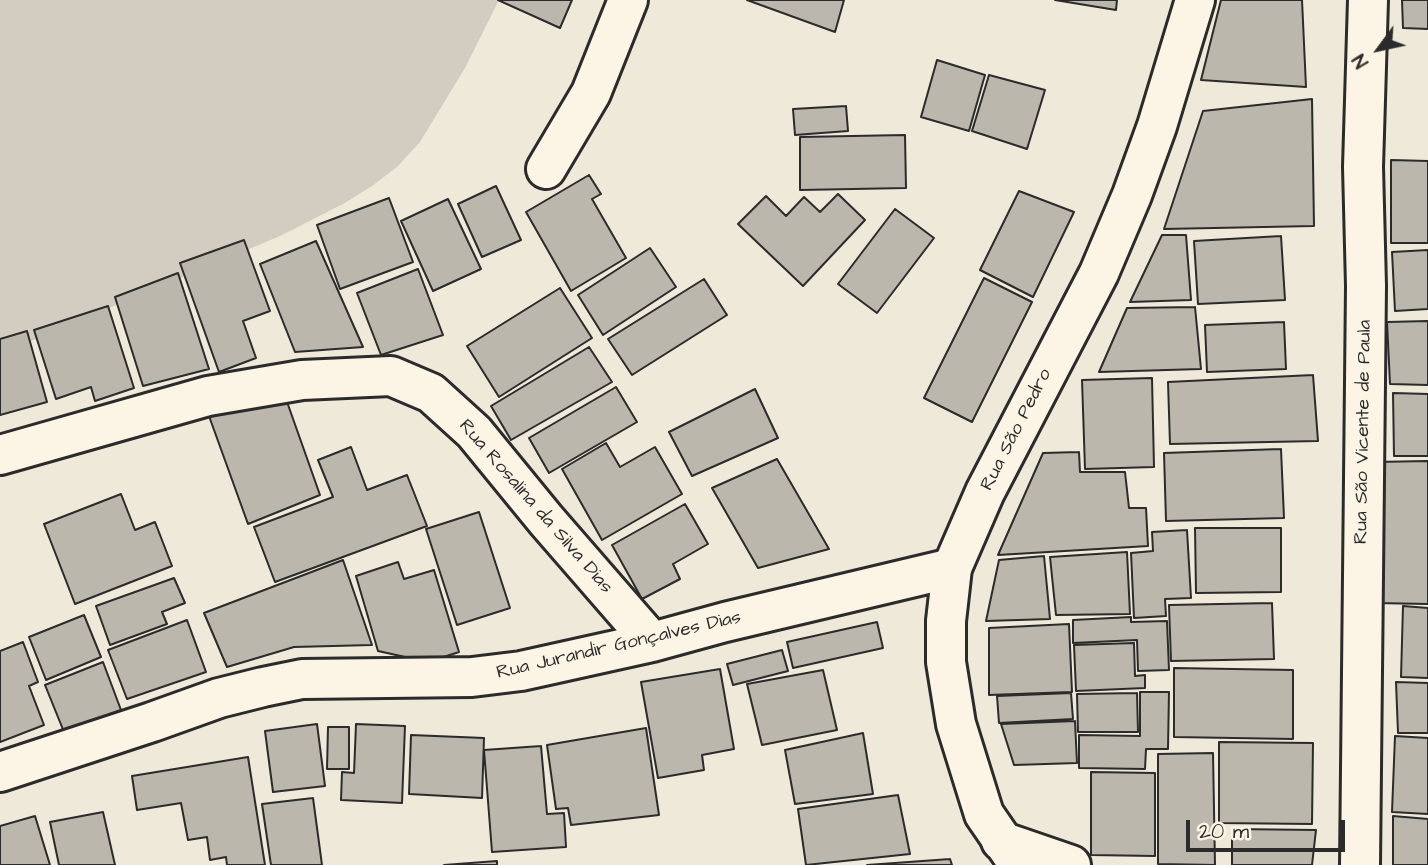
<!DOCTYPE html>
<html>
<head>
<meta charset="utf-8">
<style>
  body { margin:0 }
  #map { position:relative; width:1428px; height:865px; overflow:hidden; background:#efe9da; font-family:"Architects Daughter",sans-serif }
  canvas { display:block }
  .north { position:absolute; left:1344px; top:14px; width:70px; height:70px; -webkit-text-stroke:5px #fcf5e5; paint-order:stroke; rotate:237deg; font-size:19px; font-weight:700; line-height:28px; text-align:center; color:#2b2b2b }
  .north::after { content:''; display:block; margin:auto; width:24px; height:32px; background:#2b2b2b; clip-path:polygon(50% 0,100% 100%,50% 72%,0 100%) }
  .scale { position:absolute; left:1186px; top:820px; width:159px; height:32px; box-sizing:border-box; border:4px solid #2b2b2b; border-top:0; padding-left:9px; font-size:21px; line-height:24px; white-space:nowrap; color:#2b2b2b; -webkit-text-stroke:5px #fcf5e5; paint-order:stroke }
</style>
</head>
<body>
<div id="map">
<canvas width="1428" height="865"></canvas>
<div class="north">N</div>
<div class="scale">20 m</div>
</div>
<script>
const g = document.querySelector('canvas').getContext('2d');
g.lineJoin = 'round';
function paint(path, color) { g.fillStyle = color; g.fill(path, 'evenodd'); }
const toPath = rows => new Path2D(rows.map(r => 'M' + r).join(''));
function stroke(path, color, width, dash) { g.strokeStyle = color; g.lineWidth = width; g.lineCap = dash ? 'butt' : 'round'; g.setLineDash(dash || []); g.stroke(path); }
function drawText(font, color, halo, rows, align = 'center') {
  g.font = font + ' "Architects Daughter",sans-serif'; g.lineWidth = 5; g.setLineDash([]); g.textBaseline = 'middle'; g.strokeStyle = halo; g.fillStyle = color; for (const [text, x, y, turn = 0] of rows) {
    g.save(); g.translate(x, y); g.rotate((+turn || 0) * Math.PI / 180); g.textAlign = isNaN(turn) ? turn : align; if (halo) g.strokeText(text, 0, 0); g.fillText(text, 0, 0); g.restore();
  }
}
const green = toPath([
  [0,0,499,0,465,68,420,142,397,167,372,186,343,204,280,236,0,354]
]);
const building = toPath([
  [498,0,572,0,560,28,498,0],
  [747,0,844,0,835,32,747,0],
  [1055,0,1117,0,1116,10,1055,0],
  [1221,0,1302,0,1306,87,1201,80,1221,0],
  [1402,0,1428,0,1428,29,1403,28,1402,0],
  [937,60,985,75,969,131,921,117,937,60],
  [989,75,1045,90,1027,149,972,131,989,75],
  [1312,99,1314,226,1164,229,1203,111,1312,99],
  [846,106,848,131,795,135,793,109,846,106],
  [905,135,906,188,800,190,800,137,905,135],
  [1391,160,1428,161,1428,243,1391,243,1391,160],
  [589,175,601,194,592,199,626,258,571,291,526,212,589,175],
  [496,186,521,240,482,257,458,204,496,186],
  [1019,191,1074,212,1033,297,980,270,1019,191],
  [838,194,865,220,803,286,738,224,766,196,786,216,804,197,820,212,838,194],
  [389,198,413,262,340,289,317,225,389,198],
  [448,199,481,269,433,291,401,221,448,199],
  [895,209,934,238,877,313,838,284,895,209],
  [1162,235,1186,235,1191,300,1130,302,1162,235],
  [1281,236,1285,300,1198,304,1194,241,1281,236],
  [244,240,270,311,243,321,256,358,219,372,180,263,244,240],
  [316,241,363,347,295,352,260,264,316,241],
  [650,248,676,287,603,335,578,295,650,248],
  [1428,250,1428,309,1395,311,1392,252,1428,250],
  [418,269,443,335,381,355,357,293,418,269],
  [178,273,209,369,143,386,115,297,178,273],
  [984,278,1032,302,972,422,924,398,984,278],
  [704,279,727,315,632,375,608,339,704,279],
  [560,288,592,338,499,397,467,346,560,288],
  [108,306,134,388,95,401,91,387,56,399,34,330,108,306],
  [1195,307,1201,369,1099,372,1127,308,1195,307],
  [1428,321,1428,385,1390,384,1387,322,1428,321],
  [1284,322,1286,369,1207,372,1205,325,1284,322],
  [27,331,47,402,0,415,0,339,27,331],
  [589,347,612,382,511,440,491,406,589,347],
  [1313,375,1318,441,1170,444,1168,382,1313,375],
  [1152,378,1154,467,1085,469,1082,380,1152,378],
  [616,387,637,422,549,473,529,438,616,387],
  [755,389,778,438,692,476,669,432,755,389],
  [1393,393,1428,394,1428,456,1394,456,1393,393],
  [286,399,320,495,248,524,209,416,286,399],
  [606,443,620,467,655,447,682,494,602,540,562,469,606,443],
  [351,447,367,490,407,475,427,526,275,582,254,527,333,497,318,460,351,447],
  [1281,449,1284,518,1166,521,1164,453,1281,449],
  [1079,452,1080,472,1125,472,1129,508,1146,508,1148,546,998,555,1043,453,1079,452],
  [777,459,829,549,758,568,712,488,777,459],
  [1428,461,1428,604,1375,603,1375,462,1428,461],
  [121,494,135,530,155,522,172,566,75,604,44,524,121,494],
  [685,504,708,544,673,564,680,579,642,599,612,545,685,504],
  [479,512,510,608,457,625,426,529,479,512],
  [1195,528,1281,528,1281,592,1196,593,1195,528],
  [1187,530,1191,598,1165,599,1166,616,1134,618,1131,553,1153,551,1152,532,1187,530],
  [1127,552,1130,614,1056,615,1050,557,1127,552],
  [1044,556,1050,619,986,621,999,560,1044,556],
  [343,560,372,645,294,647,227,667,204,613,343,560],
  [398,562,404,579,434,570,459,652,428,662,378,651,356,576,398,562],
  [174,578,185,603,162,612,167,624,110,645,96,606,174,578],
  [1272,603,1274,659,1171,661,1169,605,1272,603],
  [1403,606,1428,608,1428,678,1401,677,1403,606],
  [84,615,101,657,46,680,29,637,84,615],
  [1131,617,1131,622,1167,621,1169,670,1138,671,1137,640,1073,643,1073,620,1131,617],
  [187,620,206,672,127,699,108,650,187,620],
  [877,622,883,648,793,668,787,642,877,622],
  [1069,624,1072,692,989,695,989,628,1069,624],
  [23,642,38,682,29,686,44,725,0,742,0,651,23,642],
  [1134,643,1135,676,1145,675,1145,688,1076,691,1074,645,1134,643],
  [782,650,788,671,733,685,727,664,782,650],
  [103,662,121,710,64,732,45,685,103,662],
  [1174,668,1293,670,1293,739,1174,737,1174,668],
  [720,669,734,749,702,755,704,770,658,778,641,682,720,669],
  [823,670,837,730,762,745,747,684,823,670],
  [1396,682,1428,683,1428,733,1398,733,1396,682],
  [1140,692,1169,692,1168,749,1146,749,1145,769,1079,768,1079,735,1140,736,1140,692],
  [1071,693,1073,719,999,723,997,696,1071,693],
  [1137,693,1138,732,1078,732,1077,694,1137,693],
  [1075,721,1077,763,1014,765,1001,724,1075,721],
  [317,724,325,786,273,792,265,731,317,724],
  [356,724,405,726,402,803,341,800,342,772,354,773,356,724],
  [328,727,349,727,349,769,327,769,328,727],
  [646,728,659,815,571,825,568,808,556,809,547,745,646,728],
  [863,733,873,794,795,804,785,750,863,733],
  [411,735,484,738,482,798,409,794,411,735],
  [1395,736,1428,738,1428,814,1392,812,1395,736],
  [1219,742,1313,743,1312,824,1219,823,1219,742],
  [541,746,547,814,564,813,566,847,492,852,484,750,541,746],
  [1213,753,1215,865,1158,864,1158,754,1213,753],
  [248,757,265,865,227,865,226,857,210,860,207,837,188,840,181,803,137,810,132,776,248,757],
  [1091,772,1155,773,1155,856,1091,855,1091,772],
  [898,795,910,854,806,865,798,809,898,795],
  [313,798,322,865,271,865,262,804,313,798],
  [103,812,115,865,59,865,50,822,103,812],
  [35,816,50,865,0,865,0,826,35,816],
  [1393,816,1428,819,1428,865,1393,865,1393,816],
  [1232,829,1316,830,1312,865,1232,865,1232,829],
  [950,859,952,865,867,865,950,859],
  [497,861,497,865,444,865,497,861]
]);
const minor = toPath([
  [546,169,591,93,628,0],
  [0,455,208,396,302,380,391,376,431,393,474,432,546,520,652,642],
  [0,772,152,722,219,698,263,687,302,679,472,677,521,671,652,642,725,622,952,568],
  [1001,841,1071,865],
  [1360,865,1366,286,1363,167,1368,0]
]);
const tertiary = toPath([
  [1019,865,984,814,956,724,946,662,946,621,952,568,985,492,1099,273,1132,195,1157,126,1195,0]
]);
const streetNames = [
  ["Rua São Pedro",1017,430,-63],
  ["Rua São Vicente de Paula",1364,432,-89],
  ["Rua Rosalina da Silva Dias",535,507,49],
  ["Rua Jurandir Gonçalves Dias",619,646,-13]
];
paint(green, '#d2cdc0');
paint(building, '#bcb7ac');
stroke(building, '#2b2b2b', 2);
stroke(minor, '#2b2b2b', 44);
stroke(tertiary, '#2b2b2b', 44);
stroke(minor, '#fcf5e5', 38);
stroke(tertiary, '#fcf5e5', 38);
drawText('19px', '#2b2b2b', '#fcf5e5', streetNames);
</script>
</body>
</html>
